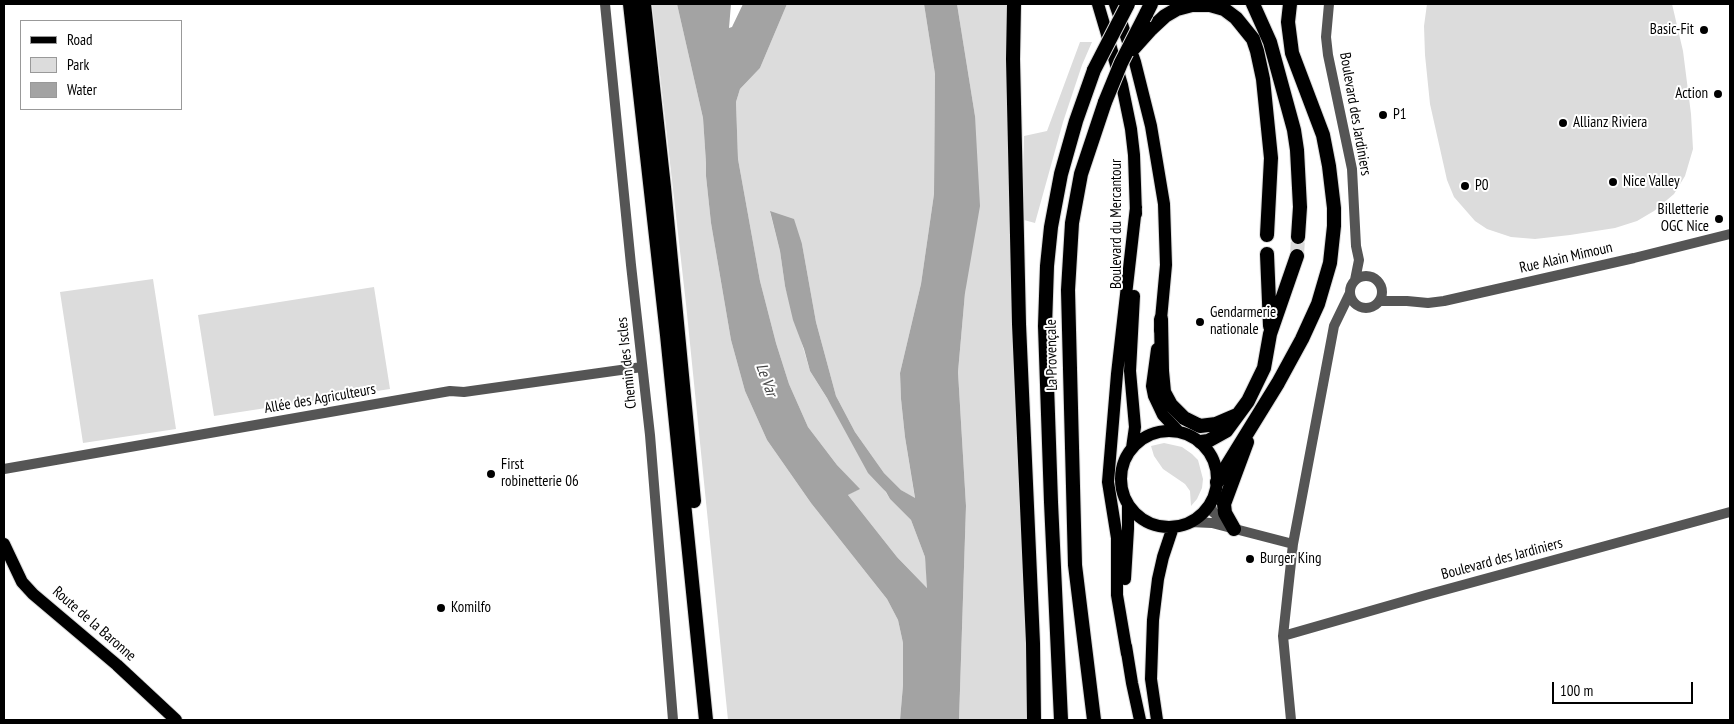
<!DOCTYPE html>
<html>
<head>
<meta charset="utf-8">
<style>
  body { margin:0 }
  #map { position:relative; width:1734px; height:724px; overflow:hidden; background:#fff; font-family:"PT Sans Narrow",sans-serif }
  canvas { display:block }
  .frame { position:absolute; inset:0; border:5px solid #000; pointer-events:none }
  .legend { position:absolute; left:20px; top:20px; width:162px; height:90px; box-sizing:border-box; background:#fff; border:1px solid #999; margin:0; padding:6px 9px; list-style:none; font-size:15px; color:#000 }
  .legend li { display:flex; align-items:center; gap:10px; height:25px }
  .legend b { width:25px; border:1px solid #999 }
  .scale { position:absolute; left:1552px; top:682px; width:141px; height:22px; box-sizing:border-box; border:2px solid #000; border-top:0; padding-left:6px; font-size:15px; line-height:18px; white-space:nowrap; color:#000; -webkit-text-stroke:4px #fff; paint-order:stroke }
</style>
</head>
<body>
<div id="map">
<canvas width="1734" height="724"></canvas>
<div class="frame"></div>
<ul class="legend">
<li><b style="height:6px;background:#000"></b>Road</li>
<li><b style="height:14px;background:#dcdcdc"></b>Park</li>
<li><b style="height:14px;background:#a3a3a3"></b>Water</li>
</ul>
<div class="scale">100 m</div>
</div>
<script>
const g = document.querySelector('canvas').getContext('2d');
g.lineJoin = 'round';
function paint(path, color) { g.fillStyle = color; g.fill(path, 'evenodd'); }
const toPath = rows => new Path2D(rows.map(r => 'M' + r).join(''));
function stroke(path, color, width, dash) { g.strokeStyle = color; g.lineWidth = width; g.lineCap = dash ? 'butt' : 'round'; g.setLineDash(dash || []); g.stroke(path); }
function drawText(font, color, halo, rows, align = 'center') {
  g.font = font + ' "PT Sans Narrow",sans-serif'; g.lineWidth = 4; g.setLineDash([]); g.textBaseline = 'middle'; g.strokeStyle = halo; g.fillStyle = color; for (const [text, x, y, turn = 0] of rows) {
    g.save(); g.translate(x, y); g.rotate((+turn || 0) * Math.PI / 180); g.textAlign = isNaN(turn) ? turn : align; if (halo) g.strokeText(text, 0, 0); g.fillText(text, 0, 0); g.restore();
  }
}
const green = toPath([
  [652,4,677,4,703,118,706,163,706,176,711,223,731,340,745,391,767,440,811,503,887,599,898,620,903,643,903,685,900,720,728,720,686,304],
  [787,4,924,4,935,74,934,194,921,284,900,373,901,399,905,437,915,499,901,490,884,473,855,432,836,396,816,322,802,244,770,212,780,251,785,286,810,371,890,499,911,520,925,557,928,589,897,557,848,495,859,489,837,465,808,427,789,384,776,343,760,281,738,159,736,102,740,89,760,68],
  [957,4,1006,4,1009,221,1015,316,1028,692,1027,720,959,720,966,506,958,372,965,293,975,116],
  [1427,4,1672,4,1683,51,1691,114,1693,149,1685,176,1674,194,1654,211,1637,221,1615,228,1570,235,1535,239,1511,237,1487,229,1475,221,1454,197,1447,180,1430,104,1425,55,1424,26],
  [1080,42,1092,42,1082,65,1063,122,1035,223,1024,220,1023,181,1024,136,1047,131],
  [153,279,176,429,83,443,60,292],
  [374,287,390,389,214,416,198,315],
  [1164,443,1182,447,1192,454,1198,460,1203,479,1202,488,1197,499,1191,506,1190,491,1185,484,1163,469,1154,456,1151,446]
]);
const water = toPath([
  [677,4,731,4,729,28,732,27,743,4,787,4,760,68,740,89,736,102,738,159,760,281,776,343,789,384,808,427,837,465,860,489,848,495,897,557,927,588,925,557,911,520,890,499,886,492,868,473,827,398,810,371,804,349,793,320,785,286,780,251,770,211,794,219,802,244,816,322,836,396,855,432,884,473,901,490,915,498,905,437,901,399,900,373,921,284,934,194,935,74,924,4,957,4,975,116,980,206,965,293,958,372,966,506,959,720,900,720,903,685,903,643,898,620,887,599,811,503,767,440,745,391,731,340,711,223,706,176,706,163,703,118]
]);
const highwayTunnel = toPath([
  [1297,256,1298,237]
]);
const minor = toPath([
  [605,4,631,265,650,435,673,720],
  [1329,4,1326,37,1328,55,1352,169,1356,246,1359,260,1355,280],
  '1350 292a16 16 0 1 1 32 0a16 16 0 1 1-32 0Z',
  [1379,301,1407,301,1428,303,1444,301,1634,258,1730,234],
  [4,469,450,391,464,392,642,367],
  [1210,504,1213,512,1229,525],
  [1190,522,1212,523,1293,544],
  [1283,636,1426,595,1730,512],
  [1291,720,1283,636,1293,544,1334,326,1350,293]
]);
const major = toPath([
  [1098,4,1122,85,1131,129,1134,155,1136,214],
  [1115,4,1135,62,1151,126,1164,204,1166,265,1160,330],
  [1157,349,1152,386,1154,396,1163,415,1178,431],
  '1121 479a48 48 0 1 1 96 0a48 48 0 1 1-96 0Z',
  [1132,448,1135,427,1130,371,1134,296],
  [4,544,22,582,33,594,117,665,176,720],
  [1125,579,1128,529,1128,504],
  [1126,646,1132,683,1140,720],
  [1127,654,1117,595,1117,538,1108,482,1117,374,1136,207],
  [1157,720,1151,679,1153,620,1158,579,1163,557,1173,527]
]);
const highway = toPath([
  [630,4,667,335,706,720],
  [644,4,664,187,694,501],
  [1014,4,1013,59,1019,324,1033,643,1034,720],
  [1253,4,1270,42,1294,130,1297,150,1300,207,1298,237],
  [1146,14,1151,4],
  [1151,29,1165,16,1177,9,1192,5,1210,5,1224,9,1236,18,1253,39,1257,51,1263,79,1271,158,1267,235],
  [1267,254,1270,326],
  [1161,319,1162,371,1164,392,1171,405,1184,418,1200,426,1216,424,1237,415],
  [1201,442,1208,441,1226,431,1248,401,1264,368,1270,334,1297,256],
  [1217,482,1278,383,1302,339,1318,304,1330,263,1334,226,1334,208,1329,166,1323,135,1292,53,1288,22,1290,4],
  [1234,529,1225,513,1224,504,1247,442],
  [1061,720,1051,502,1045,326,1047,266,1051,227,1061,174,1076,121,1094,70],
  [1094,720,1075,565,1068,290,1072,223,1081,174,1105,102]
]);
const highwayBridge = toPath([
  [1133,49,1151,29],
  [1094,70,1128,4],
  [1105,102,1121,63,1146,14]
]);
const markers = [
  [1704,30,5,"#000"],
  [1718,94,5,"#000"],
  [1383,115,5,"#000"],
  [1563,123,5,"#000"],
  [1613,182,5,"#000"],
  [1465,186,5,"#000"],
  [1719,219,5,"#000"],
  [1200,322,5,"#000"],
  [491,474,5,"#000"],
  [1250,559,5,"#000"],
  [441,608,5,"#000"]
];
const poiNames = [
  ["Basic-Fit",1694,30,"right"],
  ["Action",1708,94,"right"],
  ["P1",1393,115],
  ["Allianz Riviera",1573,123],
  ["Nice Valley",1623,182],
  ["P0",1475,186],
  ["Billetterie",1709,210,"right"],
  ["OGC Nice",1709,227,"right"],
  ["Gendarmerie",1210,313],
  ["nationale",1210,330],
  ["First",501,465],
  ["robinetterie 06",501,482],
  ["Burger King",1260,559],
  ["Komilfo",451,608]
];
const streetNames = [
  ["Boulevard des Jardiniers",1355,114,80],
  ["Boulevard du Mercantour",1117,224,-90],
  ["Rue Alain Mimoun",1566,258,-13],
  ["La Provençale",1052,355,-91],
  ["Chemin des Iscles",627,363,-96],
  ["Allée des Agriculteurs",320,399,-10],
  ["Boulevard des Jardiniers",1502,559,-15],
  ["Route de la Baronne",94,624,41]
];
const waterNames = [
  ["Le Var",766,380,70]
];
paint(green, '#dcdcdc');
paint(water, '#a3a3a3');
stroke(highwayTunnel, '#d9d9d9', 14, [14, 7]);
stroke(major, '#dbdbdb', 14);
stroke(highway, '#dbdbdb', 16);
stroke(minor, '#555', 10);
stroke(major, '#000', 12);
stroke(highway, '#000', 14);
stroke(highwayBridge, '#dbdbdb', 16, []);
stroke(highwayBridge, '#000', 14);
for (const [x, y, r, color] of markers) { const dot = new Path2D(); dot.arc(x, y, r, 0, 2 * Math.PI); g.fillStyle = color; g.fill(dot); stroke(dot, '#fff', 2); }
drawText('15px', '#000', '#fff', poiNames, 'left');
drawText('15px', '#000', '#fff', streetNames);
drawText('italic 16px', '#444', '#fff', waterNames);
</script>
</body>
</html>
